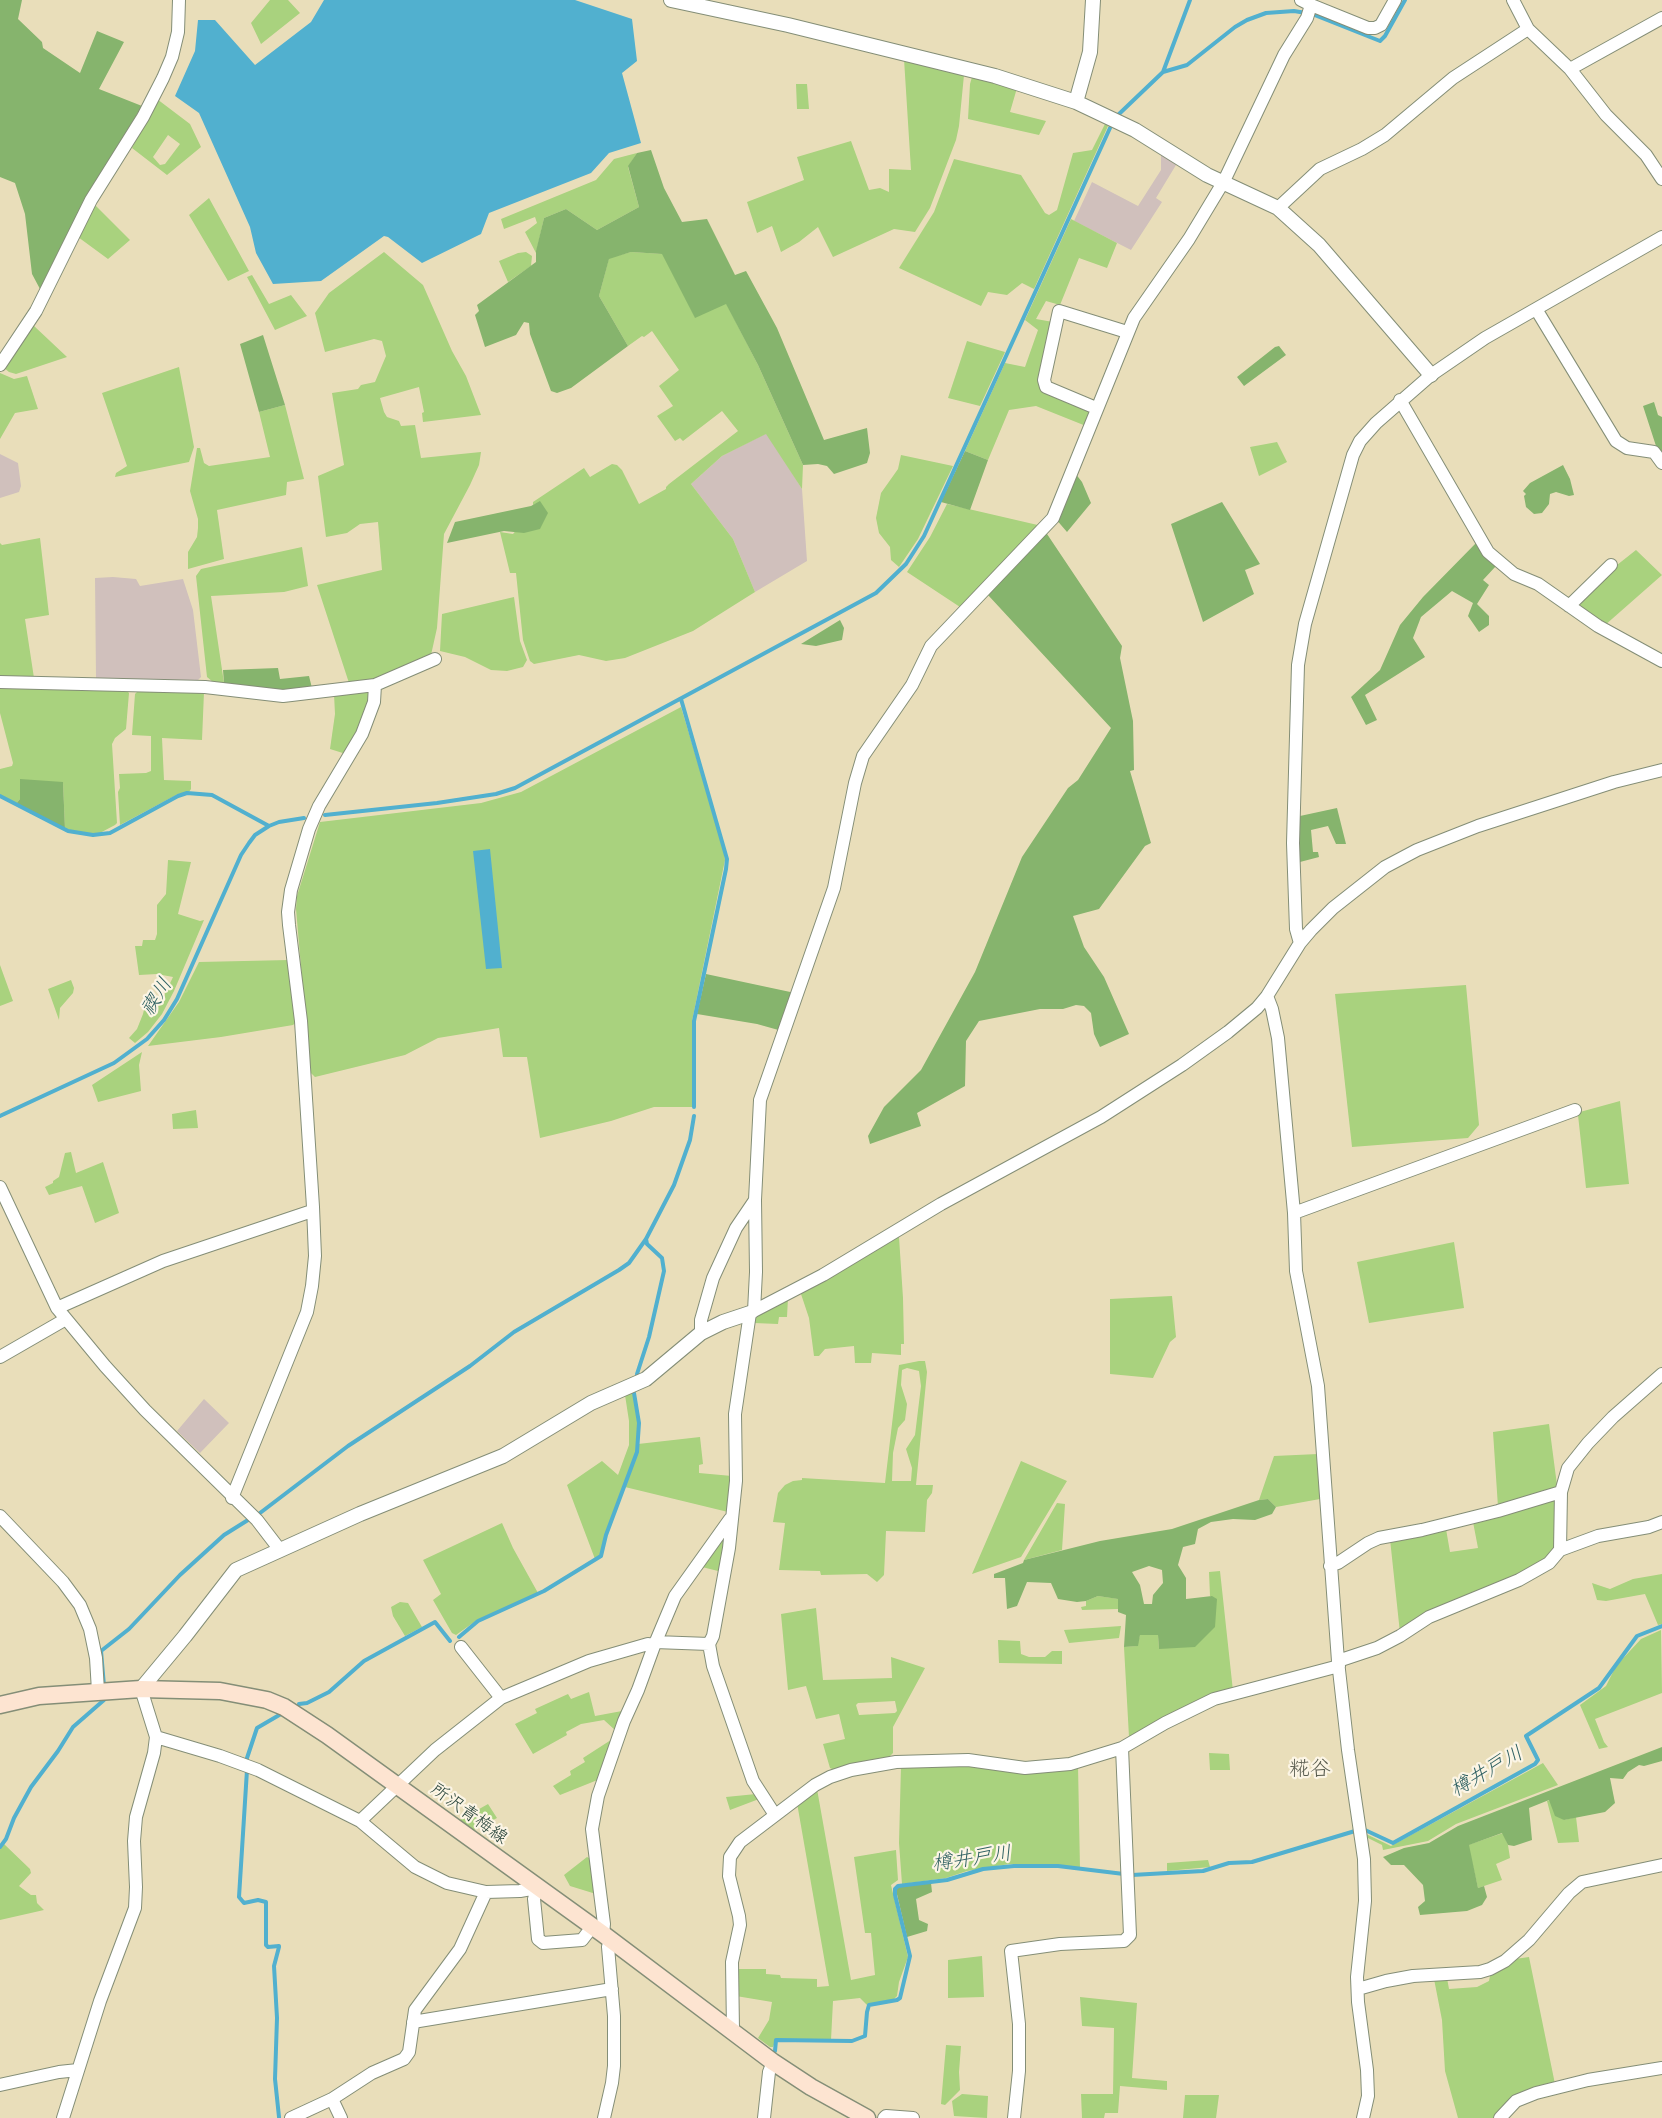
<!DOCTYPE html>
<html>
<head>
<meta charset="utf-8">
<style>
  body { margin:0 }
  canvas { display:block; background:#e9deba }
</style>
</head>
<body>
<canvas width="1662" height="2118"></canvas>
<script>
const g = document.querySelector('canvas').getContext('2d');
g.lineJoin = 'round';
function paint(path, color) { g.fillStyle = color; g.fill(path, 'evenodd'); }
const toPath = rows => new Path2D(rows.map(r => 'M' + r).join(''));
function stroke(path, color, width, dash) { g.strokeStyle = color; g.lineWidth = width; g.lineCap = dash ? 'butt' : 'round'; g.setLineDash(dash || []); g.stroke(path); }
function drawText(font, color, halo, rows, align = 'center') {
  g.font = font + ' "Shantell Sans","Klee One",sans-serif'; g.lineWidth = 4.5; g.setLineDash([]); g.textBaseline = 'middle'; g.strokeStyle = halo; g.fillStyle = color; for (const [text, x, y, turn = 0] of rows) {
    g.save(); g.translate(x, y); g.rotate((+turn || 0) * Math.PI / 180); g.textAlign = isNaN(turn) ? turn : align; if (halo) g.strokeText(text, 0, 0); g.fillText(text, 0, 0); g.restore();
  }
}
const industrial = toPath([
  [1161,154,1176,165,1156,198,1162,202,1131,250,1074,221,1092,182,1138,206,1161,170],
  [767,433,802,489,807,561,755,592,733,539,691,484,722,456],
  [0,454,18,463,21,486,19,492,0,498],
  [113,577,136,579,140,586,183,579,193,610,201,677,197,681,96,679,95,578],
  [204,1399,229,1423,200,1453,177,1431]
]);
const green = toPath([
  [270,0,288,0,300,13,261,44,251,23],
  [904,59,964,75,959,126,956,140,930,208,915,232,894,229,833,257,818,227,799,242,781,252,772,226,757,233,747,202,804,180,797,157,851,141,869,190,880,188,889,192,889,169,911,170],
  [972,77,1017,88,1010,112,1046,121,1039,135,968,119,970,84],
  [796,84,807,84,809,109,797,109],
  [157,99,190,124,201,147,167,175,132,148],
  [168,135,180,144,165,164,160,165,153,157],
  [1105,124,1108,126,1034,289,1022,283,1007,295,988,292,981,306,899,268,934,212,954,159,1021,175,1045,213,1049,215,1057,210,1073,153,1092,150],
  [637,153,628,167,639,207,597,230,566,209,544,218,536,253,525,232,537,223,535,217,504,229,501,219,596,180,614,159],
  [209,198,249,271,228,281,189,215],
  [95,205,130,240,108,259,78,237],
  [1071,219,1117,243,1107,268,1079,258,1060,305,1046,301,1036,319,1053,322,1040,378,1091,412,1086,426,1036,406,1009,410,988,460,965,451,1005,363,1025,367,1038,330,1025,320],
  [384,252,423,285,452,351,466,376,481,415,423,422,422,413,424,412,419,387,380,398,384,412,387,417,399,421,401,426,415,425,421,458,481,452,479,465,470,485,444,534,437,628,431,655,383,679,349,683,317,585,382,570,378,522,360,524,347,533,326,537,318,476,344,465,332,393,358,389,361,385,375,382,386,356,382,341,374,339,325,352,315,313,329,293],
  [526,252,532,256,531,266,508,282,499,261,518,253],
  [631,252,663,254,695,317,726,303,758,365,803,465,802,489,766,434,722,456,691,484,733,539,755,592,693,631,625,658,606,661,579,655,534,664,530,661,523,640,516,573,510,573,500,532,513,534,540,502,533,505,533,502,584,468,590,477,612,464,617,465,622,470,639,504,666,489,666,487,669,484,738,431,722,411,683,441,680,438,675,441,657,416,673,406,659,386,679,370,652,331,644,337,642,336,628,346,599,296,609,258],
  [252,275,269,304,291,295,307,316,275,330,247,277],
  [33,325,67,357,16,374,9,372,3,367],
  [967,341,1005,352,980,406,948,398],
  [179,367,194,447,189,462,115,477,116,473,127,466,102,393],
  [0,373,14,379,27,376,38,409,15,413,0,439],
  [285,405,304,479,287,482,286,495,217,510,224,559,188,569,188,552,197,537,198,528,198,519,190,491,197,448,200,448,204,463,209,466,270,457,259,412],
  [1277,442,1287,462,1259,476,1250,447],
  [901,455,953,466,918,539,899,567,891,560,890,547,879,533,876,518,881,493,898,469],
  [947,504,1042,526,960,607,907,572,930,537],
  [40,538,49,615,25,619,34,678,0,677,0,543,2,545],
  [302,547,308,586,284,592,211,596,224,683,213,682,207,677,196,576,201,569],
  [1636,550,1662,575,1604,626,1581,609,1580,604,1612,569],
  [514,597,520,641,527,660,523,667,507,671,491,670,465,657,440,651,442,614],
  [0,686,125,689,129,693,126,729,115,738,112,744,117,823,115,825,98,834,92,834,65,829,63,782,20,799,16,804,0,795,0,769,12,766,13,763,0,713],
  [139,690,204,692,202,740,162,738,164,780,191,781,191,789,189,792,178,794,120,825,118,792,120,788,119,774,146,773,151,771,151,736,132,735,135,694],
  [367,692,370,697,364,721,346,754,330,749,335,714,334,694],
  [681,707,724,850,725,860,692,1021,693,1107,654,1107,611,1121,540,1138,527,1057,503,1057,499,1028,438,1038,405,1055,315,1077,310,1072,296,909,297,896,320,822,481,803,521,792],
  [168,860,191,862,178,914,200,921,204,920,174,991,162,1014,148,1032,135,1043,129,1038,137,1029,143,1014,146,1001,163,998,173,977,157,974,139,975,135,946,142,946,143,940,155,940,157,934,157,905,166,894],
  [289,960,296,1022,293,1025,221,1037,148,1046,179,1002,199,962],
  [0,965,13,1001,0,1006],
  [71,980,74,988,73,993,60,1008,59,1020,48,989],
  [1466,985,1479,1125,1468,1138,1352,1147,1335,994],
  [142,1052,139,1065,141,1091,98,1102,92,1085],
  [1620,1101,1629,1184,1586,1188,1578,1115,1580,1112],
  [196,1110,198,1128,173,1129,172,1114],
  [71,1152,76,1173,103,1162,119,1213,95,1223,82,1186,49,1195,45,1187,53,1183,53,1181,59,1177,65,1153],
  [899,1237,903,1298,904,1344,901,1344,901,1355,872,1353,871,1363,855,1363,854,1346,825,1349,819,1356,814,1356,809,1318,800,1291],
  [1454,1242,1464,1308,1369,1323,1357,1262],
  [1172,1296,1176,1337,1170,1342,1153,1378,1110,1374,1110,1299],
  [788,1298,787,1317,779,1317,778,1324,754,1323,755,1317,760,1312],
  [919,1361,925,1361,927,1372,916,1485,933,1485,932,1493,927,1500,925,1532,886,1531,884,1575,877,1582,867,1574,821,1575,820,1571,779,1570,785,1523,773,1522,778,1493,785,1485,793,1481,802,1480,802,1478,885,1483,899,1365],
  [907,1368,919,1371,921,1386,915,1435,906,1449,912,1468,911,1481,892,1481,893,1453,898,1428,905,1420,907,1404,901,1385,902,1370],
  [633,1391,638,1421,637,1451,606,1532,600,1556,595,1559,567,1485,602,1461,618,1475,629,1445,629,1421,625,1395],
  [1549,1424,1557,1485,1553,1490,1498,1507,1493,1432],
  [700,1437,703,1464,699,1465,699,1473,732,1476,728,1512,625,1487,638,1452,638,1444],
  [1318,1454,1320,1499,1276,1507,1268,1499,1259,1500,1274,1456],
  [1021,1461,1067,1481,1021,1557,972,1574],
  [1553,1500,1555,1501,1557,1545,1546,1560,1400,1633,1390,1539,1446,1529,1450,1552,1478,1548,1473,1522],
  [1057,1503,1065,1504,1062,1550,1024,1560],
  [502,1523,513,1548,538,1593,477,1620,456,1635,452,1633,433,1600,441,1594,423,1560],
  [724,1538,726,1539,722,1572,702,1567],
  [1220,1571,1233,1691,1134,1738,1129,1737,1124,1647,1137,1646,1140,1635,1158,1635,1159,1649,1212,1596,1210,1596,1209,1572],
  [1662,1574,1662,1624,1658,1625,1645,1594,1606,1601,1597,1600,1592,1583,1610,1589,1633,1579],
  [1098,1596,1119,1599,1118,1609,1082,1610,1081,1607,1086,1606,1086,1601],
  [400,1602,408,1603,422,1627,405,1636,393,1616,391,1607],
  [816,1608,823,1680,892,1678,891,1657,925,1668,893,1727,893,1753,887,1759,834,1770,830,1768,823,1744,845,1739,839,1714,816,1719,806,1686,788,1690,781,1614],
  [895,1701,897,1711,895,1713,859,1715,856,1705,858,1703],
  [1121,1626,1119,1638,1069,1643,1064,1630],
  [1661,1630,1662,1693,1595,1719,1604,1742,1608,1747,1599,1749,1580,1705,1606,1686,1616,1666,1641,1639],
  [998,1640,1020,1641,1021,1654,1029,1657,1045,1657,1052,1651,1062,1651,1062,1664,999,1663],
  [589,1692,595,1716,622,1711,616,1731,604,1720,581,1724,566,1732,567,1735,533,1754,515,1724,537,1713,535,1709,568,1694,571,1699],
  [614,1738,600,1779,560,1795,553,1786,571,1775,570,1771,585,1762,583,1758],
  [1209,1753,1229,1754,1230,1770,1210,1770],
  [1543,1763,1558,1785,1456,1824,1428,1841,1383,1850,1382,1845,1364,1836,1364,1833,1391,1846],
  [1078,1765,1080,1869,1056,1864,1009,1864,967,1871,946,1878,902,1884,899,1843,901,1766],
  [817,1789,851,1980,875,1975,871,1933,865,1933,854,1857,896,1850,898,1880,891,1885,908,1957,899,1982,897,1996,894,1999,868,2006,860,1998,833,2001,831,2040,776,2039,773,2047,770,2047,758,2038,769,2020,772,2002,736,1996,735,1969,766,1969,766,1974,780,1975,781,1978,817,1979,817,1987,829,1986,797,1803],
  [756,1794,759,1799,730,1810,726,1797],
  [1550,1800,1564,1820,1576,1817,1579,1842,1558,1843,1547,1801],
  [488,1804,497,1818,472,1831,458,1821],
  [1503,1833,1508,1845,1510,1858,1496,1864,1502,1880,1478,1888,1468,1845],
  [4,1844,30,1869,31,1873,19,1886,31,1895,36,1895,37,1903,44,1910,0,1920,0,1849],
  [587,1857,591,1859,596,1894,570,1886,564,1875],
  [1208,1860,1210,1867,1167,1871,1167,1863],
  [982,1956,984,1997,948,1998,948,1960],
  [1529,1957,1555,2084,1495,2118,1458,2118,1445,2071,1442,2020,1434,1979,1447,1978,1449,1989,1477,1987,1489,1981,1490,1976,1515,1959],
  [1080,1997,1137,2003,1132,2078,1167,2081,1167,2090,1120,2086,1118,2113,1105,2113,1104,2118,1082,2118,1081,2094,1113,2094,1114,2028,1082,2026],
  [946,2045,961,2046,959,2072,960,2090,945,2105,941,2104],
  [962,2094,988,2096,987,2118,954,2116,952,2101],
  [1185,2095,1219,2095,1216,2118,1183,2118]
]);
const forest = toPath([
  [0,0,22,0,18,19,42,42,43,48,80,73,97,31,124,42,99,89,142,106,96,182,40,289,32,274,25,214,15,183,0,177],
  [651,150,664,188,682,222,707,219,735,275,746,271,777,328,824,440,867,428,870,453,867,463,834,474,827,466,818,464,803,465,758,365,726,304,695,318,662,254,631,252,609,259,599,296,628,346,571,388,557,393,551,391,530,334,529,323,524,322,516,335,485,347,475,315,479,311,477,305,536,262,536,251,544,218,566,209,597,230,639,207,628,166,637,153],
  [263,335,285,405,259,412,240,344],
  [1279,346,1286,355,1244,386,1237,377,1275,347],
  [1654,402,1658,415,1662,417,1662,454,1656,446,1643,406],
  [965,451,988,460,970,510,941,502],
  [1563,465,1570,479,1574,495,1569,496,1556,492,1550,494,1549,504,1542,513,1534,514,1526,507,1524,496,1526,494,1523,491,1530,483],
  [1075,473,1082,482,1091,503,1067,532,1055,518],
  [540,501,548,513,540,529,524,533,504,531,447,543,455,522,531,506],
  [1222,502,1260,564,1245,570,1254,594,1203,622,1171,524],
  [1045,531,1122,646,1120,658,1133,721,1134,770,1130,771,1151,843,1145,846,1099,909,1073,916,1084,947,1104,977,1129,1034,1100,1047,1094,1034,1091,1013,1084,1006,1076,1005,1063,1009,1040,1009,979,1021,966,1041,965,1086,917,1113,921,1126,870,1144,868,1136,884,1107,921,1070,975,972,1022,857,1068,788,1078,780,1111,728,988,595],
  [1477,542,1496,566,1483,580,1489,585,1477,604,1489,616,1489,625,1479,632,1468,616,1473,603,1452,591,1421,617,1413,638,1425,657,1365,695,1377,720,1366,725,1351,697,1380,670,1400,625,1423,597],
  [840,620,844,628,842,640,816,646,801,644],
  [278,668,280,679,309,676,312,688,284,692,224,683,223,670],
  [20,779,63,782,65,829,16,804,20,799],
  [1337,808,1346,844,1336,844,1328,826,1311,830,1313,852,1318,852,1319,857,1300,862,1300,816],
  [706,974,795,993,782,1031,757,1024,697,1014],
  [1268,1499,1276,1507,1272,1514,1255,1520,1233,1519,1211,1522,1198,1529,1195,1544,1183,1547,1178,1565,1186,1578,1186,1599,1212,1596,1217,1599,1215,1627,1195,1647,1159,1649,1158,1635,1140,1635,1138,1646,1124,1647,1126,1615,1118,1612,1118,1599,1098,1596,1086,1601,1077,1602,1058,1599,1051,1583,1027,1582,1017,1606,1007,1609,1005,1578,994,1578,994,1574,1023,1563,1024,1560,1100,1541,1172,1529,1259,1500],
  [1149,1566,1162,1570,1163,1583,1153,1595,1152,1604,1144,1604,1140,1585,1132,1572],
  [1662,1747,1662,1761,1644,1766,1639,1765,1628,1772,1623,1779,1610,1778,1615,1803,1605,1812,1564,1820,1555,1816,1549,1800,1529,1808,1532,1840,1514,1846,1508,1845,1502,1833,1469,1845,1478,1888,1484,1886,1487,1897,1482,1905,1467,1911,1420,1915,1418,1907,1425,1901,1423,1885,1404,1865,1391,1865,1383,1857,1404,1848,1429,1843,1458,1826],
  [931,1883,932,1892,916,1899,919,1920,928,1924,927,1931,907,1937,896,1890,899,1887]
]);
const water = toPath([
  [324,0,575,0,632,19,637,61,622,73,641,143,609,153,591,173,489,213,481,234,422,263,388,237,384,236,321,281,273,284,256,253,250,227,199,113,175,96,195,51,198,20,215,20,255,65,311,22],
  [490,849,502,968,486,969,473,851]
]);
const stream = toPath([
  [1163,72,1187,65,1235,27,1247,20,1266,13,1294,11,1312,14,1380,41,1385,36,1405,0],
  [1119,114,1163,72,1190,0],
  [681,699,727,859,726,869,694,1021,694,1107],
  [0,796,68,831,93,835,110,833,178,796,187,793,212,795,269,826],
  [325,815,437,803,496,794,515,788,876,593,906,564,924,536,1110,128],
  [0,1116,114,1063,147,1039,164,1020,177,999,241,855,249,843,255,835,269,826,279,822,304,818],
  [637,1374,649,1337,664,1271,662,1258,647,1244,646,1239],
  [260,1513,348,1446,470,1366,514,1332,619,1270,629,1263,646,1239,674,1185,690,1140,694,1116],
  [459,1637,478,1621,544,1591,601,1556,606,1535,637,1452,639,1423,634,1393],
  [104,1686,101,1651,129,1629,180,1575,224,1535,248,1520],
  [299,1704,307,1703,329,1692,364,1661,435,1622,450,1641],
  [247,1758,257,1728,281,1714],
  [247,1770,239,1897,244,1903,258,1900,266,1902,266,1945,268,1947,279,1946,279,1947,274,1966,277,2018,275,2079,279,2117],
  [1365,1830,1393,1843,1535,1764,1538,1760,1526,1736,1599,1688,1637,1636,1662,1626],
  [0,1847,6,1839,14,1818,31,1787,58,1751,73,1727,104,1700,104,1697],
  [775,2051,776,2040,852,2041,865,2036,867,2012,869,2005,897,2000,900,1998,910,1956,895,1895,895,1889,898,1886,947,1880,983,1869,1014,1866,1058,1866,1132,1875,1203,1871,1229,1863,1252,1862,1355,1831]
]);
const minor = toPath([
  [1513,0,1528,29,1570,69,1606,115,1646,155,1662,179],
  [1311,5,1368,28,1375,28,1381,25,1395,0],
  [1570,69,1662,18],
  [1278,208,1320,169,1362,149,1385,135,1453,78,1528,29],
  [1536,309,1616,441,1627,448,1654,452,1662,463],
  [0,365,36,311,91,200,143,117,163,78,172,57,178,32,179,0],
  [1400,400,1488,552,1514,574,1538,584,1598,626,1662,661],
  [1096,408,1046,387,1044,380,1059,311,1127,332],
  [1569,606,1611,565],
  [0,682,205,687,283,696,375,685,435,659],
  [1300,943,1296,929,1293,843,1298,665,1305,624,1353,455,1360,441,1376,423,1431,375,1485,338,1662,237],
  [1267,996,1272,1009,1278,1038,1294,1213,1296,1271,1318,1386,1338,1661,1348,1750,1364,1859,1365,1901,1357,1977,1358,2002,1367,2070,1368,2096,1363,2118],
  [0,1187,57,1308,105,1366,145,1410,257,1520,280,1550],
  [1294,1213,1575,1110],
  [57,1308,163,1261,312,1211],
  [754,1311,756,1272,755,1200,760,1100,834,888,855,783,863,756,912,685,931,646,1053,518,1134,318,1189,239,1224,181,1284,55,1307,18,1311,5,1301,0],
  [701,1333,701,1320,713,1278,736,1228,755,1200],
  [0,1357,66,1319],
  [232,1498,307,1312,312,1286,315,1256,313,1207,301,1021,289,925,288,912,291,890,309,829,319,806,362,734,374,702,375,685],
  [0,1516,63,1582,80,1605,90,1629,96,1658,98,1691],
  [1560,1550,1561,1492,1568,1468,1588,1443,1613,1417,1662,1374],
  [1330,1566,1338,1563,1368,1543,1379,1538,1422,1530,1498,1511,1561,1492],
  [655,1642,709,1644,713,1636,729,1548,736,1481,735,1414,750,1313,823,1275,941,1204,1101,1117,1182,1065,1228,1032,1257,1008,1267,996,1300,943,1311,930,1333,908,1385,867,1417,850,1478,826,1614,782,1662,770],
  [709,1644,713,1666,753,1781,775,1815],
  [461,1647,501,1698],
  [1338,1661,1377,1648,1400,1636,1429,1617,1519,1580,1549,1563,1560,1550,1598,1536,1649,1527,1662,1522],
  [156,1737,220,1756,258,1770,360,1821,415,1867,447,1883,486,1892,520,1891,537,1888,534,1899,538,1939,543,1943,582,1940,592,1927],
  [360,1821,435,1750,501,1698,589,1661,648,1644,654,1646],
  [603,1934,604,1924,592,1829,598,1796,624,1721,638,1690,654,1646,675,1596,730,1519],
  [1358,1989,1386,1981,1413,1976,1480,1972,1490,1969,1505,1961,1529,1940,1569,1893,1582,1882,1662,1865],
  [413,2022,612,1989],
  [733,2030,732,1962,740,1925,739,1916,729,1876,730,1857,740,1842,815,1785,830,1777,851,1770,896,1762,968,1760,1025,1768,1070,1764,1122,1748,1165,1723,1214,1699,1339,1666],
  [0,2085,59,2072,78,2070],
  [332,2099,341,2118],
  [63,2118,100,2001,135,1908,136,1887,134,1841,136,1817,154,1753,156,1737,141,1689],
  [291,2118,332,2099,372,2073,404,2059,409,2052,415,2010,460,1949,486,1892],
  [604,2118,612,2083,614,2066,614,2016,608,1947,610,1940],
  [764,2118,769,2072,773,2062],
  [884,2118,886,2116,913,2118],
  [1014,2118,1019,2071,1019,2024,1011,1951,1060,1944,1124,1941,1130,1935,1122,1748],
  [1500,2118,1516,2101,1536,2093,1588,2080,1662,2068]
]);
const tertiary = toPath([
  [671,0,788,25,995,76,1076,102,1135,130,1207,175,1278,208,1319,245,1431,375],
  [1076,102,1090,52,1093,0],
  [141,1689,185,1636,236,1570,360,1514,503,1456,591,1403,646,1379,701,1333,723,1322,750,1313]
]);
const secondary = toPath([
  [0,1705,39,1696,141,1689,220,1691,267,1700,284,1707,327,1735,603,1934,773,2062,811,2087,867,2118]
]);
const streetNames = [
  ["所沢青梅線",469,1814,36]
];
const waterNames = [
  ["禊川",157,997,-58],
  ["樽井戸川",1487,1772,-30],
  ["樽井戸川",972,1859,-8]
];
const quarterNames = [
  ["糀谷",1310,1770]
];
paint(industrial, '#d0c0bc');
paint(green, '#a9d27e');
paint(forest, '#86b46d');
paint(water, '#51b0cf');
stroke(stream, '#51b0cf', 4);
stroke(minor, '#848e77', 14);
stroke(tertiary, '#848e77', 16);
stroke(secondary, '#848e77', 19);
stroke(minor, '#fff', 12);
stroke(tertiary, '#fff', 14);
stroke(secondary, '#fde4d1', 16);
drawText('18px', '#1f3d34', '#fcf5e5', streetNames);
drawText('italic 20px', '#2e6062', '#fcf5e5', waterNames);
drawText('21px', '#5a5d50', '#fcf5e5', quarterNames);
</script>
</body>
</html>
